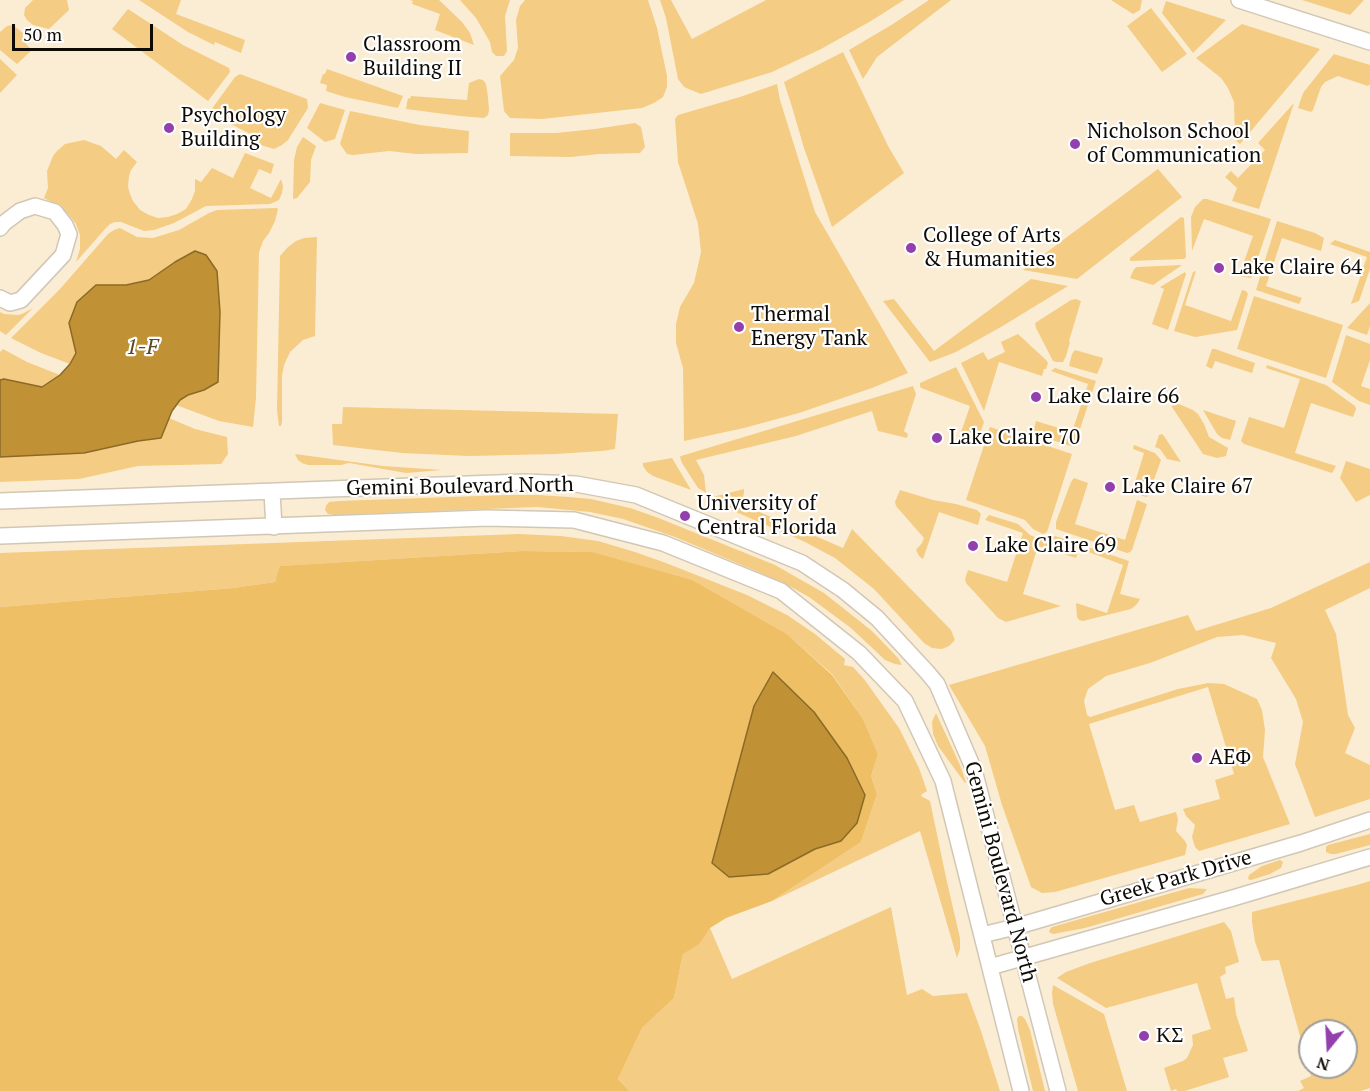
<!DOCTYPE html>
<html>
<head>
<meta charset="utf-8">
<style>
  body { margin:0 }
  #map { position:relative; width:1370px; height:1091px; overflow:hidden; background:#fff9ed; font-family:"PT Serif",serif }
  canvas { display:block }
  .north { position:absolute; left:1298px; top:1019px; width:60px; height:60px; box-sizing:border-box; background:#fff; border:2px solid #9f9d9b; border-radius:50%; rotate:198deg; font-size:16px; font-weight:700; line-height:24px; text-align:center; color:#0e0b05 }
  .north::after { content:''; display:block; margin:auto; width:21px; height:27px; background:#933fad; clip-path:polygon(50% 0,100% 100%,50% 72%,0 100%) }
  .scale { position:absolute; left:12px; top:24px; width:141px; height:27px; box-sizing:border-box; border:3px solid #0e0b05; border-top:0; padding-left:8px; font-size:18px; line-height:21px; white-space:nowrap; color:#0e0b05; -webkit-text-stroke:4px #fff; paint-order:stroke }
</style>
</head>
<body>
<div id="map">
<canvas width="1370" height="1091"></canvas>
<div class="north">N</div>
<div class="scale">50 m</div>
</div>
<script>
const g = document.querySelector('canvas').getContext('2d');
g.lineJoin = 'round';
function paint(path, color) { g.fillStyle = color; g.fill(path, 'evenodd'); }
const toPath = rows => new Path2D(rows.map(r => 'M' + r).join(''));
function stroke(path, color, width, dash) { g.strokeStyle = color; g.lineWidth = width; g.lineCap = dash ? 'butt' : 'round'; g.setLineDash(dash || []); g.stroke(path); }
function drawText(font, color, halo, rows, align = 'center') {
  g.font = font + ' "PT Serif",serif'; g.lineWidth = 4.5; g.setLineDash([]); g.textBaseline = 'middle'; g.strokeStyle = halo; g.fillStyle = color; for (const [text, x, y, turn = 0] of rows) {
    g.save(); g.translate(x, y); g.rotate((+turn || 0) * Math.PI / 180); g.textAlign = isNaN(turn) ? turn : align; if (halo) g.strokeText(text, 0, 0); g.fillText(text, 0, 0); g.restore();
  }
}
const built = toPath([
  [0,0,1370,0,1370,1091,0,1091],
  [1310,1031,1346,1031,1346,1067,1310,1067]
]);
const green = toPath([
  [33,0,67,0,69,10,49,29,33,25,27,20,24,15,25,8],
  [139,0,181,0,176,14,245,40,241,53,215,42,214,45,188,32],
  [410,0,439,0,462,22,470,33,474,45,435,30,440,14,412,4,413,1],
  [460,0,510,0,505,16,507,51,504,56,496,56,492,52,490,42,476,18],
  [525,0,648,0,657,28,667,76,667,87,663,97,654,103,642,108,542,119,510,118,504,111,500,76,514,60,518,48,516,20,520,6],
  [660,0,671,0,692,39,766,0,904,0,871,21,821,49,772,72,701,94,684,87,678,79,666,18],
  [929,0,951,0,877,57,863,79,849,50,893,24],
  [1111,0,1142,0,1140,10,1133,14],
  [1302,0,1364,0,1350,15],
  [1166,1,1226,20,1193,53,1162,13],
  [1151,8,1187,54,1162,72,1127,26],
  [128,9,183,45,229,68,230,72,208,101,112,29],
  [1242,24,1320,49,1240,144,1235,140,1234,102,1228,88,1221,78,1196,58],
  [13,25,24,34,26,44,32,50,17,64,0,50,0,32,7,26],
  [843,52,888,146,904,173,832,227,804,148,792,107,784,82],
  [1334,54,1370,65,1370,84,1368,86,1338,76,1325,82,1321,87,1313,110,1311,112,1298,108,1303,93],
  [0,59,17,75,0,93],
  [327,69,403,96,398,108,345,97,326,91,327,85,320,83,323,74,325,74],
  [240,74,307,99,308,108,288,140,282,145,274,149,251,142,254,136,227,122,211,110,235,77],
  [479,79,483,80,486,84,488,97,489,110,488,115,484,118,460,116,406,109,407,103,408,98,410,99,411,96,467,100,469,83],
  [777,84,780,100,815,212,908,373,872,388,799,413,744,428,684,441,683,368,676,343,676,324,680,307,694,283,701,252,698,224,678,162,675,119,678,115,740,97],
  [320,103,345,110,335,139,325,142,307,128],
  [1294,103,1259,209,1232,201,1237,188,1225,177,1231,171,1238,178,1265,150,1258,143],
  [350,111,420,125,469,131,468,153,416,154,389,151,353,155,347,154,340,144],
  [635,123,641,127,645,147,640,153,599,154,571,157,510,156,510,133,556,133,595,129],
  [303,137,316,146,311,160,310,182,297,198,293,199,294,160,297,147],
  [84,140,101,146,116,159,124,150,137,162,131,170,129,176,128,187,130,194,133,201,140,210,149,215,158,218,168,217,177,214,186,209,192,199,195,191,195,179,201,182,212,168,233,178,245,153,274,164,271,174,259,169,250,188,271,198,281,179,283,186,282,193,279,200,270,204,206,206,174,223,154,230,144,231,121,222,115,222,110,224,105,229,69,270,76,262,80,249,80,235,76,224,68,214,59,206,44,198,48,188,47,171,53,156,57,151,65,144],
  [1158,169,1182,197,1077,279,1023,270],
  [1203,199,1207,199,1271,219,1251,278,1239,276,1253,236,1204,219,1192,251,1191,217,1195,207],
  [277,208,278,209,275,221,269,233,263,241,259,252,256,398,253,427,219,421,176,405,180,400,188,395,204,390,218,382,220,312,206,255,195,251,175,262,149,280,126,285,96,285,77,302,69,323,76,353,70,364,41,353,11,338,60,289,108,234,114,230,120,228,137,237,153,238,179,230,209,213,217,210],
  [1181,217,1184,218,1186,257,1184,259,1130,261,1130,258],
  [1277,221,1315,233,1324,238,1321,251,1282,238,1266,286,1302,298,1299,304,1256,290],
  [317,237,315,336,303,340,290,352,284,365,282,376,282,422,281,426,279,426,277,410,280,256,288,247,296,241,304,238],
  [1335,240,1370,252,1370,269,1359,301,1351,304,1367,257,1330,244],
  [1182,265,1153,285,1130,278,1134,269,1137,267],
  [1196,271,1185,305,1231,321,1242,290,1246,291,1248,294,1237,330,1195,337,1174,331,1193,272],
  [1185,272,1186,274,1168,330,1152,324,1164,289,1160,287],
  [1031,279,1068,286,1001,327,956,352,930,362,883,301,894,299,934,351],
  [1254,296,1343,325,1326,378,1237,349],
  [1076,299,1081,301,1069,341,1070,342,1066,356,1063,362,1057,362,1053,361,1036,328,1035,323,1071,300],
  [1370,303,1370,326,1367,335,1347,328],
  [33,308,6,335,0,331,0,312,4,314,18,315,22,314],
  [1018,334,1046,360,1048,363,1046,369,1044,369,1042,376,999,362,984,411,961,363,983,352,988,360,1005,352,1001,342],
  [1346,335,1370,344,1370,360,1361,386,1370,389,1370,405,1359,401,1332,382],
  [3,349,27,362,60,375,42,387,4,379,0,380,0,352],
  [1212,349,1215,349,1255,363,1252,373,1215,361,1212,369,1206,366],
  [1075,350,1103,358,1102,363,1097,374,1069,366,1072,354],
  [1267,365,1326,385,1355,406,1356,409,1353,417,1311,403,1295,453,1336,466,1332,473,1244,444,1241,441,1249,417,1284,428,1300,379,1266,368],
  [956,367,984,422,976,445,973,445,958,441,970,406,921,388,920,386,920,383],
  [1055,368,1096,381,1076,441,1071,446,1039,436,1033,433,1036,421,1072,432,1088,384,1051,371],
  [913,386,916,394,904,431,908,434,907,438,878,431,872,411,796,436,696,460,704,475,706,493,698,488,682,463,680,457,681,456],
  [1174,402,1193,410,1198,414,1204,424,1209,437,1228,448,1226,456,1217,458,1203,454,1172,407,1171,403],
  [343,407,618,414,615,449,602,451,555,454,469,456,402,453,333,445,332,424,342,424],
  [1203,410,1236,421,1230,440,1222,438,1217,434],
  [169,418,195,429,227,437,228,454,221,464,138,466,79,479,0,482,0,457,84,453,138,441,161,438],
  [990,427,1072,454,1047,532,1043,534,1033,529,1025,520,966,500],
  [1162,434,1164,436,1181,462,1167,459,1160,449,1155,447,1159,435],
  [1134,445,1155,453,1161,460,1148,496,1146,497,1132,492,1144,453,1133,449],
  [295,454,383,466,442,470,406,473,349,463,341,465,308,465,302,463,298,460],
  [672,458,691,490,653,476,647,472,643,466,643,463],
  [1346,461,1370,469,1370,495,1356,502,1340,478],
  [1074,478,1088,483,1075,524,1125,540,1137,500,1147,504,1132,550,1130,552,1127,553,1056,529,1056,522,1071,482],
  [744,489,744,493,741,504,843,548,852,529,951,630,955,640,949,646,942,649,932,648,924,643,874,589,835,558,805,542,736,512,713,497],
  [900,490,933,500,956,504,977,510,981,514,978,525,939,512,923,559,919,556,916,550,922,543,924,538,896,506,895,502],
  [507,495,537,495,569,497,591,499,630,508,656,517,775,565,824,593,872,631,898,658,902,665,895,664,885,660,851,628,809,597,793,588,756,571,675,537,623,519,590,512,537,507,334,515,328,514,325,510,326,506,329,502,339,501],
  [989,515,1018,524,1030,535,1039,539,1048,539,1055,536,1081,544,1076,558,1038,546,1023,594,1061,606,1006,622,998,618,966,583,965,579,968,570,1007,582,1023,533,985,520],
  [519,534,561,536,598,541,635,552,666,563,747,595,787,615,815,634,845,659,844,665,853,667,864,679,899,728,919,768,927,791,922,794,921,796,930,801,947,882,960,938,960,949,957,958,920,831,772,901,861,842,877,794,871,776,878,754,863,719,832,674,788,635,592,552,522,551,281,566,275,582,233,588,0,607,0,553],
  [1088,547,1129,561,1120,594,1140,599,1137,604,1131,609,1083,621,1079,620,1077,617,1076,603,1107,613,1123,565,1086,551],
  [1370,562,1370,588,1325,610,1336,634,1348,715,1355,728,1345,753,1370,765,1370,799,1315,817,1295,764,1303,722,1296,699,1271,658,1276,643,1243,635,1217,637,1150,663,1106,676,1088,689,1084,701,1087,715,1090,717,1178,689,1208,683,1224,684,1257,699,1262,710,1265,730,1263,757,1290,824,1199,851,1195,847,1192,837,1195,825,1186,816,1183,809,1220,799,1215,780,1234,774,1208,687,1089,724,1115,810,1134,805,1140,822,1176,812,1178,819,1176,831,1185,841,1187,845,1185,855,1055,892,1042,893,1031,887,1002,805,985,746,949,685,1188,615,1196,631,1271,608],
  [936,713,960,765,966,782,965,783,938,746,933,734,932,722],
  [1370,834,1370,845,1336,854,1331,854,1326,852,1326,847,1328,845],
  [1280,860,1283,862,1281,868,1270,874,1251,880,1248,879,1249,875,1262,866],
  [1370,881,1370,1088,1361,1091,1298,1091,1304,1088,1300,1081,1311,1076,1279,960,1262,961,1255,942,1252,922,1252,912,1357,885],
  [1310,1031,1346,1031,1346,1067,1310,1067],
  [1189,888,1207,889,1203,894,1085,928,1053,934,1049,932,1050,929,1052,927],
  [891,907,907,995,922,989,933,996,967,993,981,1031,1000,1091,629,1091,618,1079,642,1028,674,998,683,954,710,928,732,979],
  [1224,922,1231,931,1239,962,1225,967,1226,973,1220,977,1226,999,1234,997,1236,1014,1248,1051,1223,1058,1229,1077,1185,1091,1177,1091,1176,1089,1171,1091,1164,1068,1183,1061,1187,1058,1193,1045,1192,1035,1211,1029,1197,983,1106,1008,1057,978,1066,972,1090,963],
  [1053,985,1104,1014,1127,1091,1078,1091,1053,1004,1052,993],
  [1019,1016,1022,1016,1025,1019,1030,1030,1045,1091,1033,1091,1018,1029,1017,1019]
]);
const forest = toPath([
  [522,551,592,552,692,580,788,635,832,675,863,719,878,754,871,776,877,794,861,842,772,901,726,918,710,928,699,944,683,954,674,998,642,1028,618,1079,629,1091,0,1091,0,607,233,588,275,582,280,566],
  [857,823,841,841,815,849,768,874]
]);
const water = toPath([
  [195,251,206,255,217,271,220,312,218,382,204,390,188,395,180,400,172,411,161,438,138,441,84,453,0,457,0,380,4,379,42,387,60,375,70,364,76,353,69,323,77,302,96,285,126,285,149,280,175,262,195,251],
  [773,672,814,712,847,758,865,795,857,823,841,841,815,849,768,874,729,877,712,863,754,706,773,672]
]);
const minor = toPath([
  [1239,0,1370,42],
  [0,228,4,223,20,211,35,206,55,212,65,225,69,234,63,255,21,300,10,303,0,298],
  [272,492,274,527],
  [0,501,523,482,576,484,636,495,802,563,843,590,877,618,927,672,937,684,974,770,1058,1091],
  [0,536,487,518,574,520,663,543,781,591,859,653,905,701,943,781,1021,1091],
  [982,935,1015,927,1301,843,1370,820],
  [990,967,1233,898,1370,857]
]);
const markers = [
  [351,57,6,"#933fad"],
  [169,128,6,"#933fad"],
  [1075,144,6,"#933fad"],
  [911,248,6,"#933fad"],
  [1219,268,6,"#933fad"],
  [739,327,6,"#933fad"],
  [1036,397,6,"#933fad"],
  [937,438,6,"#933fad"],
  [1110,487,6,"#933fad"],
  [685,516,6,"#933fad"],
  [973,546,6,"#933fad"],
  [1197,758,6,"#933fad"],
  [1144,1036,6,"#933fad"]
];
const poiNames = [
  ["Classroom",363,45],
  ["Building II",363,69],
  ["Psychology",181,116],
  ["Building",181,140],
  ["Nicholson School",1087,132],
  ["of Communication",1087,156],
  ["College of Arts",923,236],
  ["& Humanities",923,260],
  ["Lake Claire 64",1231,268],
  ["Thermal",751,315],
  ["Energy Tank",751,339],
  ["Lake Claire 66",1048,397],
  ["Lake Claire 70",949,438],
  ["Lake Claire 67",1122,487],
  ["University of",697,504],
  ["Central Florida",697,528],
  ["Lake Claire 69",985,546],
  ["AEΦ",1209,758],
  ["ΚΣ",1156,1036]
];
const streetNames = [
  ["Gemini Boulevard North",460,487,-1],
  ["Gemini Boulevard North",1000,872,75],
  ["Greek Park Drive",1176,879,-16]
];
const waterNames = [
  ["1-F",142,348]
];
paint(built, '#fbedd4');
paint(green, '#f4cc84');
paint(forest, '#eebf65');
paint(water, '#c09235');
stroke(water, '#8b6a27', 1.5);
stroke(minor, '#d1c7b5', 18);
stroke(minor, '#fff', 15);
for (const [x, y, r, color] of markers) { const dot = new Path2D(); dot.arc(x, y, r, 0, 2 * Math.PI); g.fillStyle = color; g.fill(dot); stroke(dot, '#fff', 2); }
drawText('21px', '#0e0b05', '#fff', poiNames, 'left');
drawText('21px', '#0e0b05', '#fff', streetNames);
drawText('italic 22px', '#5c4923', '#fff', waterNames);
</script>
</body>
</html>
